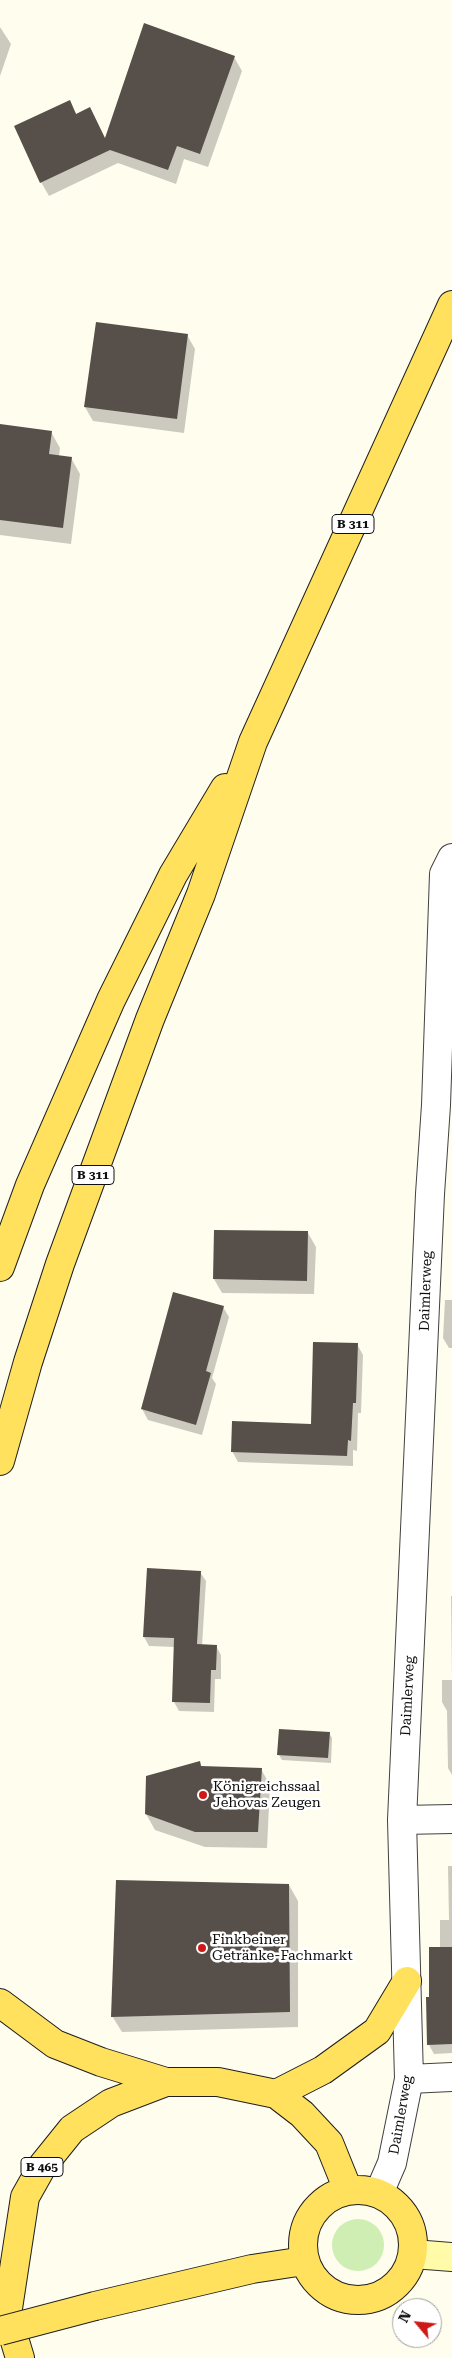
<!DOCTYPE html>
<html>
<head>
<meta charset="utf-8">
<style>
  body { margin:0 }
  #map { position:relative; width:452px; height:2358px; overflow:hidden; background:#fffdee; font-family:"Roboto Serif",serif }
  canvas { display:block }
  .north { position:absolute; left:392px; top:2298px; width:50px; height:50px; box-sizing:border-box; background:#fff; border:1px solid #9f9f9f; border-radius:50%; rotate:298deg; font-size:14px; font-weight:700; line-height:20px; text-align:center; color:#0e0e0e }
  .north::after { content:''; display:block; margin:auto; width:18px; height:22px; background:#cd1917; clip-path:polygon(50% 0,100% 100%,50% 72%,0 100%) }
</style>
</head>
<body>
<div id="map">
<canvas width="452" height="2358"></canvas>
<div class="north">N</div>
</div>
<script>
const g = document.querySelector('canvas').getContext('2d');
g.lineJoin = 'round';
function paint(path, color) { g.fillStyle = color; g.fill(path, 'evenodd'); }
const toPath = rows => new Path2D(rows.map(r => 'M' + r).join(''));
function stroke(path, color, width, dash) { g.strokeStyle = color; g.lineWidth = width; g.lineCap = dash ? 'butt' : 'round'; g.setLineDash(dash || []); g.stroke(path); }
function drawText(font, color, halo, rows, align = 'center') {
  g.font = font + ' "Roboto Serif",serif'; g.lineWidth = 5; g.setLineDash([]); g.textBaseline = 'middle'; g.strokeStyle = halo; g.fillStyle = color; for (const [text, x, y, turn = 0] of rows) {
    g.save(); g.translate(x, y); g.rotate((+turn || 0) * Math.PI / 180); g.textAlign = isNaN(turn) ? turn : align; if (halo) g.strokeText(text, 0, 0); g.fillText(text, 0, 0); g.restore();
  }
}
const green = toPath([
  '332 2245a26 26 0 1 1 52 0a26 26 0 1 1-52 0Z'
]);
const shadow = toPath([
  [0,27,11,44,0,76],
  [234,57,242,71,208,167,184,159,176,184,118,163,49,196,41,182,69,102,77,115,105,140],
  [187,335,195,349,184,433,93,421,85,407],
  [0,426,51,432,60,448,59,456,71,458,80,474,71,544,0,535],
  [308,1233,316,1247,314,1294,222,1293,214,1279],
  [445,1300,452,1300,452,1348,449,1348,443,1338],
  [223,1307,229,1317,212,1378,216,1384,202,1435,148,1420,142,1409],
  [357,1344,363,1355,361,1413,358,1413,357,1451,353,1450,353,1466,238,1462,232,1451,312,1425],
  [200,1572,206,1581,202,1646,216,1646,221,1655,221,1679,215,1679,214,1712,179,1711,174,1702,175,1647,149,1646,144,1637],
  [451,1596,452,1596,452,1775,448,1768,447,1711,442,1702,442,1680,452,1680],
  [329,1733,332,1738,331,1763,282,1760,279,1755],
  [200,1763,202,1767,261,1769,270,1785,267,1848,205,1847,155,1830,146,1814],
  [448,1866,452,1866,452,2053,434,2054,429,2045,430,1998,440,1949,440,1920,449,1920],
  [289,1885,298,1901,298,2027,122,2032,112,2016]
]);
const building = toPath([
  [144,23,235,56,200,154,177,146,168,170,110,150,40,183,14,126,70,100,76,114,90,107,105,138],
  [96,322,188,334,177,419,84,407],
  [0,424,52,431,49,454,72,457,63,528,0,520],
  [214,1230,308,1231,307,1281,213,1279],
  [173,1292,224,1306,206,1371,211,1373,196,1425,141,1409],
  [313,1342,358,1343,356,1403,353,1403,351,1441,348,1440,347,1456,231,1452,232,1421,311,1424],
  [147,1568,201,1571,197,1644,217,1645,216,1670,211,1670,210,1703,172,1702,174,1638,143,1637],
  [279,1729,330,1732,328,1758,277,1755],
  [200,1761,201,1766,262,1768,258,1832,195,1832,145,1814,146,1776],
  [116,1880,289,1884,290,2012,111,2017],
  [429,1947,452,1947,452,2044,427,2045,426,1997,429,1997]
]);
const street = toPath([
  [402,1820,452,1819],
  [409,2079,452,2077],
  [379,2193,392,2163,409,2079,402,1820,430,1194,436,1105,444,874,452,858]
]);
const secondary = toPath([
  [413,2254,452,2257]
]);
const primary = toPath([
  [0,1267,30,1185,111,1000,173,875,225,788],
  [0,1461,28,1362,60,1264,150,1019,201,894,253,742,452,305],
  [0,2003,55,2044,101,2062,166,2082,218,2082,276,2094,302,2114,329,2143,348,2190],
  [276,2094,323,2070,377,2031,407,1981],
  '303 2245a55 55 0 1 1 110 0a55 55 0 1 1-110 0Z',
  [4,2305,20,2358],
  [95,2306,252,2269,304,2261],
  [7,2315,25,2197,43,2165,72,2129,111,2103,166,2082]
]);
const primaryBridge = toPath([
  [0,2331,95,2306]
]);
const markers = [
  [203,1795,5,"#cd1917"],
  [202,1948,5,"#cd1917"]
];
const shields = [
  [353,524,42],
  [93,1175,42],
  [42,2167,42]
];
const shieldNames = [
  ["B 311",353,524],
  ["B 311",93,1175],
  ["B 465",42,2167]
];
const streetNames = [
  ["Daimlerweg",426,1291,-88],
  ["Daimlerweg",408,1696,-87],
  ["Daimlerweg",401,2115,-80]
];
const poiNames = [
  ["Königreichssaal",213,1787],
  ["Jehovas Zeugen",213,1803],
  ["Finkbeiner",212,1940],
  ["Getränke-Fachmarkt",212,1956]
];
paint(green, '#ceeeb3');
paint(shadow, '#0003');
paint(building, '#574f49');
stroke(street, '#414141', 30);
stroke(secondary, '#303030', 30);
stroke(primary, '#1f1f1f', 30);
stroke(street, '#fff', 28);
stroke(secondary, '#fffba9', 28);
stroke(primary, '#ffe15e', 28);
stroke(primaryBridge, '#1f1f1f', 30, []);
stroke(primaryBridge, '#ffe15e', 28);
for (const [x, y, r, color] of markers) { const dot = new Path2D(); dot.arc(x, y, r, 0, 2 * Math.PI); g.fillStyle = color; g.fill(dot); stroke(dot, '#fff', 2); }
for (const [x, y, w] of shields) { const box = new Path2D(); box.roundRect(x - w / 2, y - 9.5, w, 19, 4); g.fillStyle = '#fff'; g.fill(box); stroke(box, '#0e0e0e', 1); }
drawText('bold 12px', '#0e0e0e', null, shieldNames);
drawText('14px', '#0e0e0e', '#fff', streetNames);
drawText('14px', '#0e0e0e', '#fff', poiNames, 'left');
</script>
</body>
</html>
